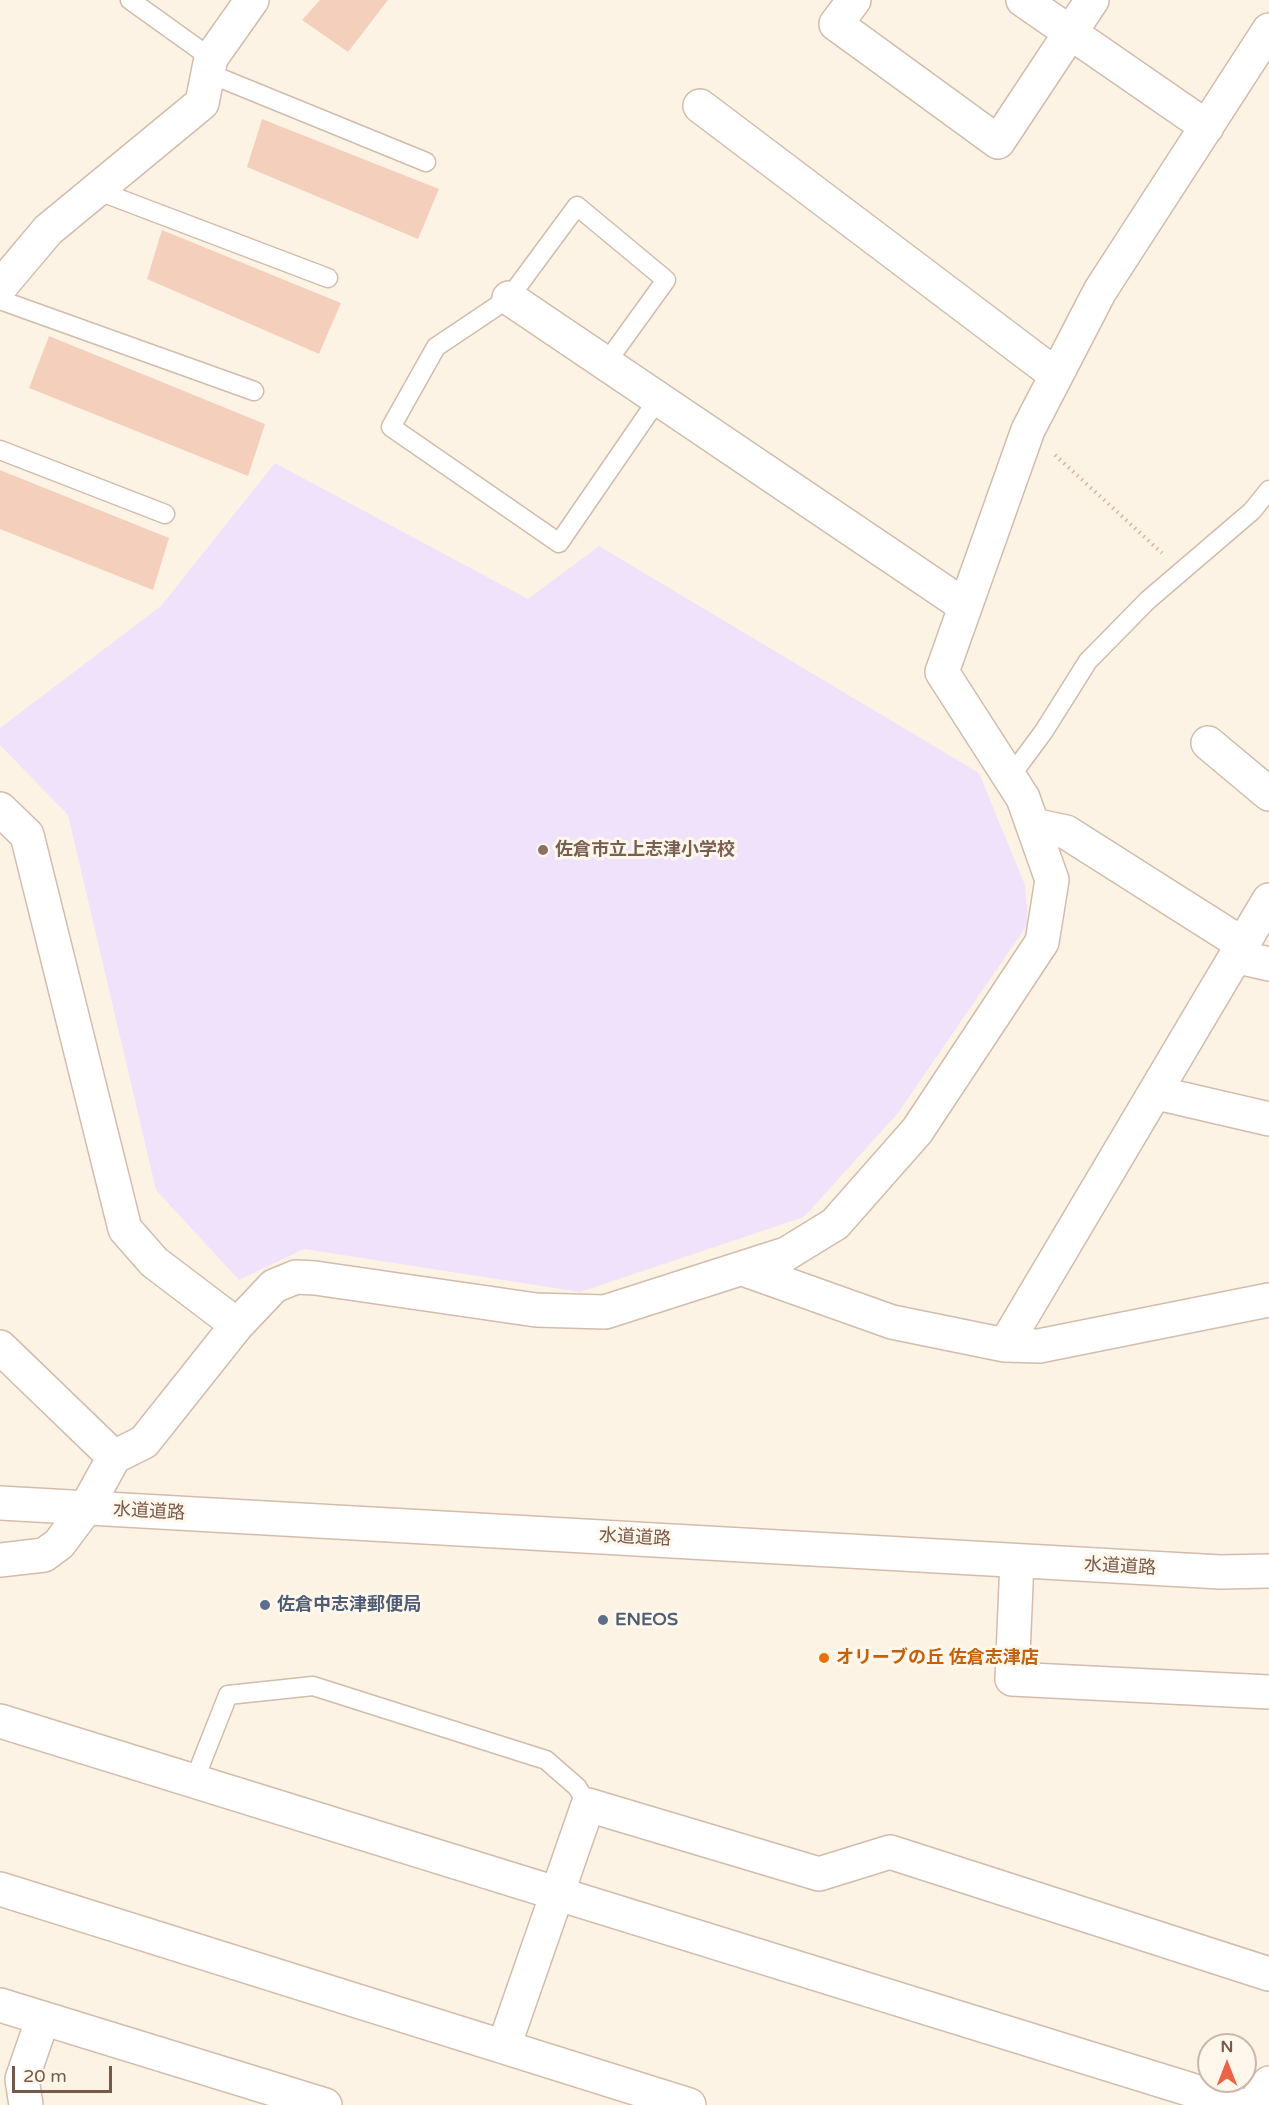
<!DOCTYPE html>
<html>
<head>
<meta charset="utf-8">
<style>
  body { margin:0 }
  #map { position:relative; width:1269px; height:2105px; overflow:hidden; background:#fdf3e5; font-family:"Varela Round",sans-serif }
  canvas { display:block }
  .north { position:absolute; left:1197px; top:2033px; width:60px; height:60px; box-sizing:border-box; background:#fff7ec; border:2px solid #c9b7ab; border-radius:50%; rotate:0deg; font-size:16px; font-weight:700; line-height:24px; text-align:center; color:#775849 }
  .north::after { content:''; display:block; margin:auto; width:21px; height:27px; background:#eb6446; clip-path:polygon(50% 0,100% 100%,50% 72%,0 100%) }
  .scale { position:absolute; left:12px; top:2066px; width:100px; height:27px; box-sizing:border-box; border:3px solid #775849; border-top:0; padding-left:8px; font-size:18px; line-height:21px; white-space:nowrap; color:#775849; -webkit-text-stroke:4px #fff7ec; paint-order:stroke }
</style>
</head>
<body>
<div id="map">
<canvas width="1269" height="2105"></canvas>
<div class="north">N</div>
<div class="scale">20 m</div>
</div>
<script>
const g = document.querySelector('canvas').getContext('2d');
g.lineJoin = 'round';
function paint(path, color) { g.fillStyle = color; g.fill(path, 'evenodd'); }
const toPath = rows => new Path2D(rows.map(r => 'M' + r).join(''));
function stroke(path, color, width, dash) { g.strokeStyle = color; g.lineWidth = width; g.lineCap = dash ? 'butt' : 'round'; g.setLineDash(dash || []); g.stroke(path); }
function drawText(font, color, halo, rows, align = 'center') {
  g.font = font + ' "Varela Round","Noto Sans JP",sans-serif'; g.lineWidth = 6; g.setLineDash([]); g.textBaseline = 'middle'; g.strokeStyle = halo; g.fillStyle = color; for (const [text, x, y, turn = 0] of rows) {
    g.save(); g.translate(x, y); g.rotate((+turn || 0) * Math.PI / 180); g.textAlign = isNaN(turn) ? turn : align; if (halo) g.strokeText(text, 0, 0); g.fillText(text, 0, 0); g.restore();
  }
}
const education = toPath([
  [275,463,528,599,599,546,979,773,1025,885,1028,924,898,1113,804,1217,580,1292,304,1249,239,1280,156,1190,68,815,0,745,0,728,161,606]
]);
const building = toPath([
  [320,0,388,0,348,52,302,20],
  [262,119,439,189,418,239,247,167],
  [162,230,341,303,319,354,147,279],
  [49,336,265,424,248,476,29,388],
  [0,470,169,538,153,590,0,529]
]);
const path = toPath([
  [1055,455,1162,553]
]);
const lane = toPath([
  [130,0,211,58],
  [208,73,426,162],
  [96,190,328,278],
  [0,300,254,391],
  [606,363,666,280,577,206,509,298,436,347,391,427,559,543,658,399],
  [0,450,165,514],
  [1010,777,1044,731,1088,661,1148,600,1252,511,1269,490],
  [194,1781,228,1695,313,1686,546,1760,577,1787,588,1805]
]);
const street = toPath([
  [854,0,836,24,998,142,1092,0],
  [1023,0,1207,127],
  [700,106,1056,375],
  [0,287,48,230,202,103,211,58,252,0],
  [509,298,965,606],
  [1208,743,1269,794],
  [0,809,27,835,125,1229,154,1262,237,1325],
  [1033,825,1066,832,1244,945],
  [1238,957,1269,964],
  [1157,1093,1269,1119],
  [743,1269,892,1322,1005,1345,1039,1346,1269,1300],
  [1005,1345,1269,900],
  [0,1347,114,1457],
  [0,1560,44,1555,59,1544,86,1508,114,1457,144,1442,237,1325,274,1286,296,1277,315,1278,536,1310,605,1312,786,1254,835,1224,917,1131,1042,942,1052,880,1023,798,942,672,1028,430,1100,291,1269,30],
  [1017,1561,1012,1679,1269,1692],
  [0,1721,1240,2105],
  [0,2005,325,2105],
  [504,2046,588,1805,819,1874,890,1852,1269,1974],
  [26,2105,22,2079,43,2018],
  [1253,2105,1269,2083]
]);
const secondary = toPath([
  [0,1503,1220,1572,1269,1571],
  [0,1889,689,2105]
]);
const markers = [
  [543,850,6,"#8d6e63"],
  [265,1605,6,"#5c6f8a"],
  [603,1620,6,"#5c6f8a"],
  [824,1658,6,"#e8710a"]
];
const educationNames = [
  ["佐倉市立上志津小学校",555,850]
];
const streetNames = [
  ["水道道路",149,1512,3],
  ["水道道路",635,1538,3],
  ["水道道路",1120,1567,3]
];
const serviceNames = [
  ["佐倉中志津郵便局",277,1605],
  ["ENEOS",615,1620]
];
const foodNames = [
  ["オリーブの丘 佐倉志津店",836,1658]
];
paint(education, '#f0e2fa');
paint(building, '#f4d0bc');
stroke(lane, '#d1bcad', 21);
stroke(street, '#d1bcad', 36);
stroke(secondary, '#d4bcab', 36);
stroke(path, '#d9b39f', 4, [1.5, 4.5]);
stroke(lane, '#fff', 18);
stroke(street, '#fff', 33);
stroke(secondary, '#fff', 33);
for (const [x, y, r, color] of markers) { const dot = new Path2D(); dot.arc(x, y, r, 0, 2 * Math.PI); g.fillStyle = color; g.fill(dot); stroke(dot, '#fff7ec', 2); }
drawText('bold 18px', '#785e54', '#fff7ec', educationNames, 'left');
drawText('18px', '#775849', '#fff7ec', streetNames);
drawText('bold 18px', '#4e5e75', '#fff7ec', serviceNames, 'left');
drawText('bold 18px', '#c56008', '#fff7ec', foodNames, 'left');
</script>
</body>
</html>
